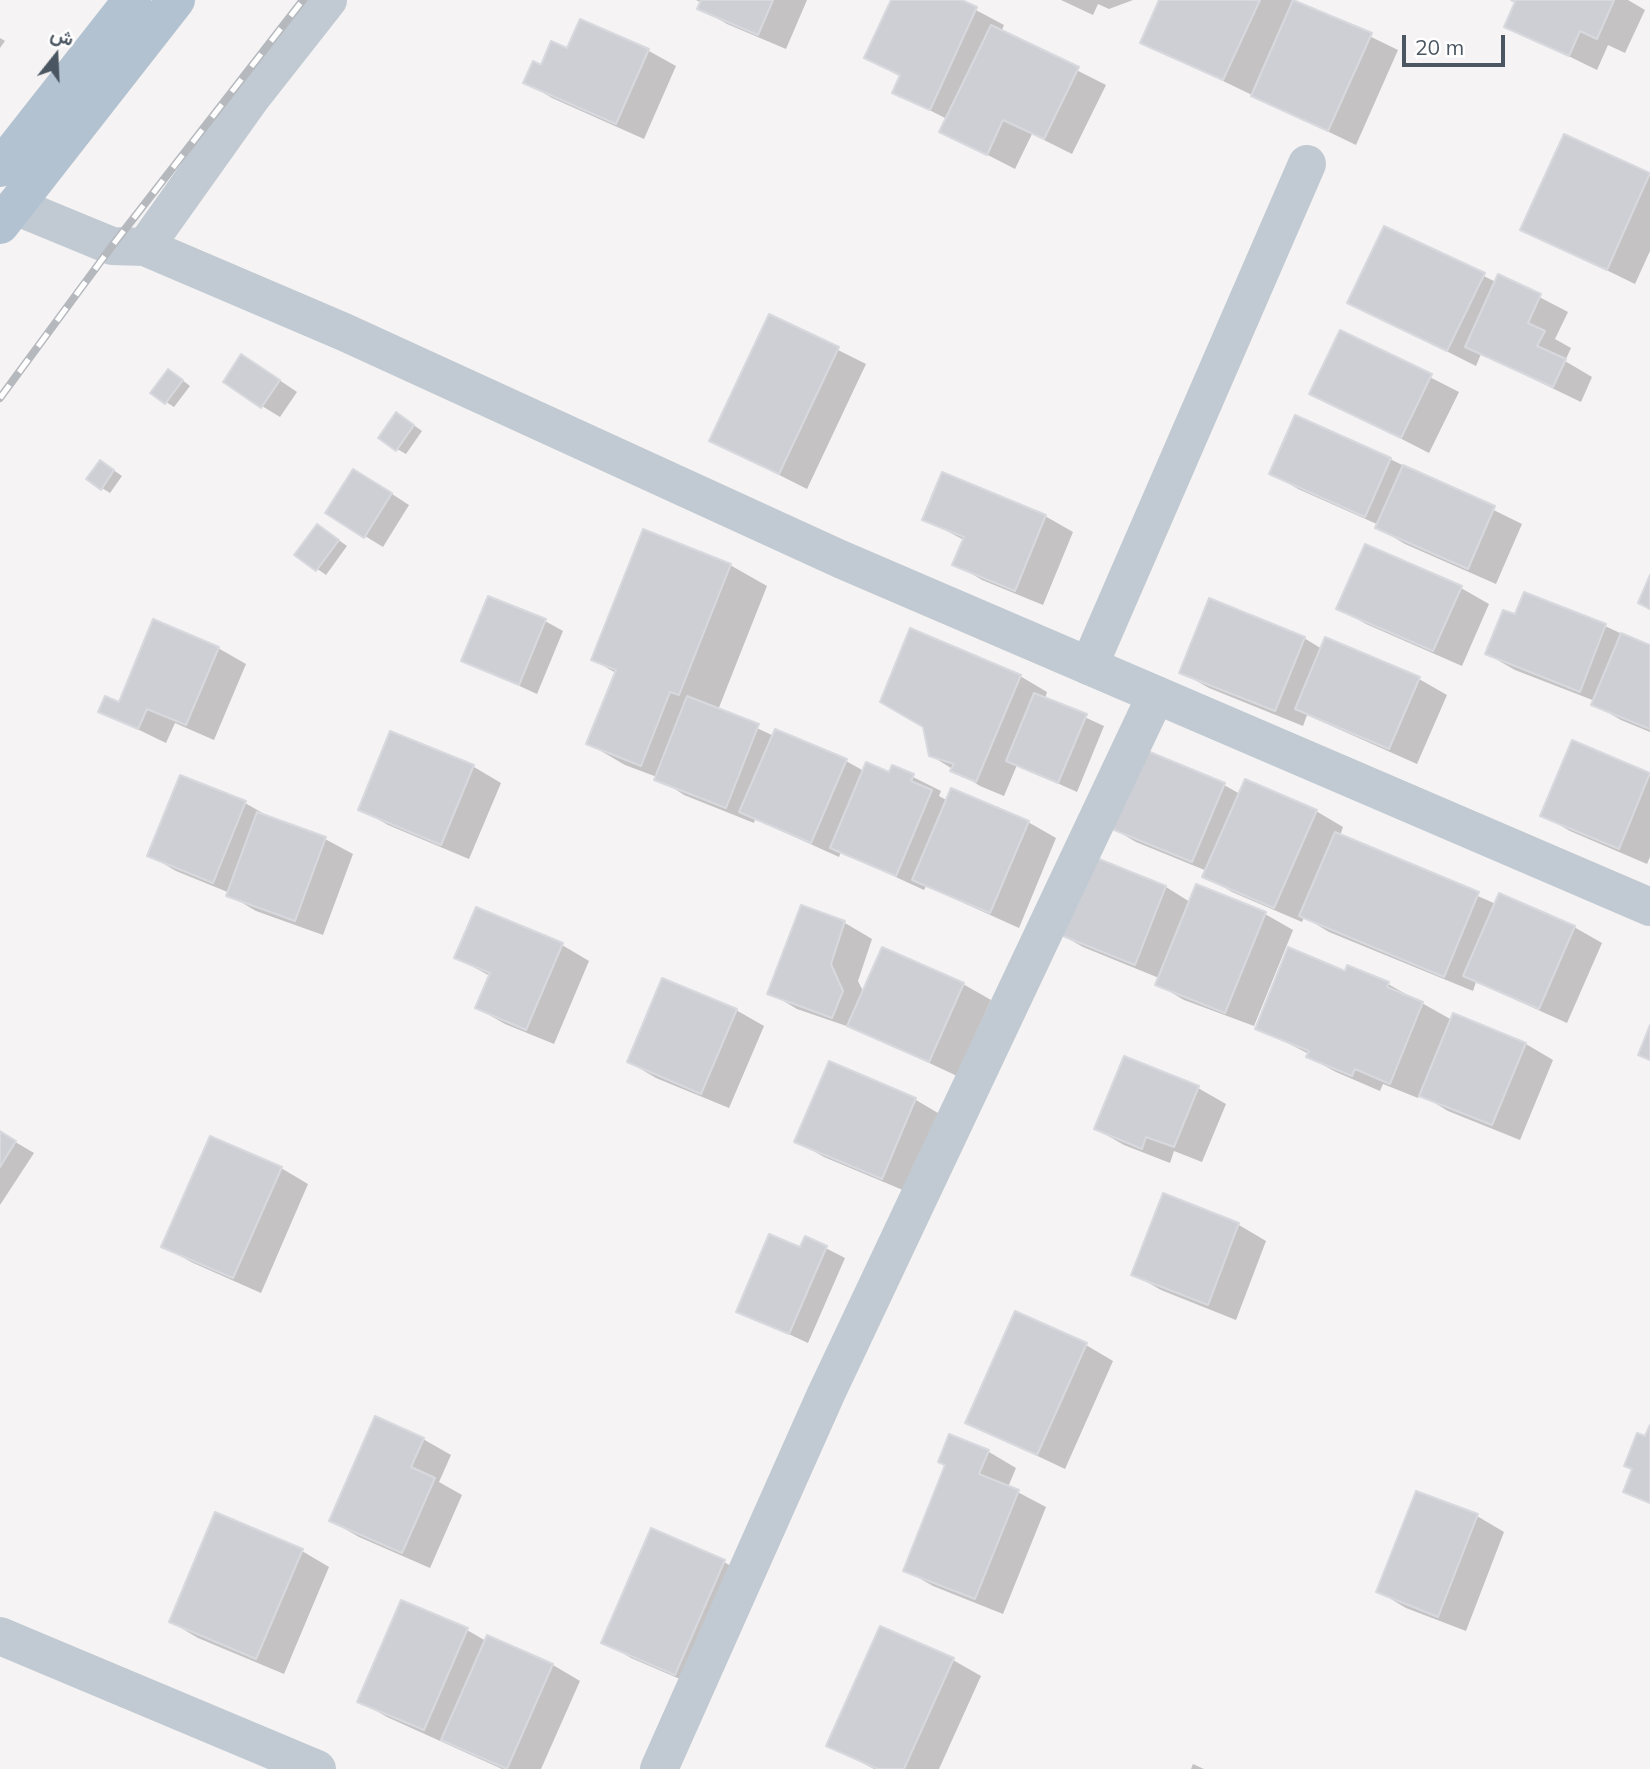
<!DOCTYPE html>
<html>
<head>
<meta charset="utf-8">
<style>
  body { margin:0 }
  #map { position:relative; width:1650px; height:1769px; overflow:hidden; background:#f5f3f3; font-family:Mulish,Vazirmatn,sans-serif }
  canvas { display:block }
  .north { position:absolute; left:21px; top:21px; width:70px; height:70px; -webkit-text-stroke:5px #fff; paint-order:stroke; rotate:18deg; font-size:19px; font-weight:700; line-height:28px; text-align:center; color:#4a5661 }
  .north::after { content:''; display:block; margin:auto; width:24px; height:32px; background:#4a5661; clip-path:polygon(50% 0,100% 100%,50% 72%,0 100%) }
  .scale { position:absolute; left:1402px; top:35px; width:103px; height:32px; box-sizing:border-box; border:4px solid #4a5661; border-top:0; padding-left:9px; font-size:21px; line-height:24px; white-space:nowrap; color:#4a5661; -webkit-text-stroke:5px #fff; paint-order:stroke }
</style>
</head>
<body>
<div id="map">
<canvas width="1650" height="1769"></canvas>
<div class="north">ش</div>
<div class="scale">20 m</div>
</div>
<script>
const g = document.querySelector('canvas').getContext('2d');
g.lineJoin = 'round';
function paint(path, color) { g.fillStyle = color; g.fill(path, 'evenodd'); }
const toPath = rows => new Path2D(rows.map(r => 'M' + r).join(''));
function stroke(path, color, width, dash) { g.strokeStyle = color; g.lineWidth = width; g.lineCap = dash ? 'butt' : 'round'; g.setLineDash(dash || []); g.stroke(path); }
const shadow = toPath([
  [696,0,807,0,786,49,727,24,700,8,702,3],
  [893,0,957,0,1004,25,1001,32,1106,85,1072,154,1032,134,1015,169,941,131,947,119,894,92,901,77,866,58],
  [1061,0,1133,0,1109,9,1098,4,1093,15],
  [1161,0,1295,0,1398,50,1356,145,1142,42],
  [1512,0,1628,0,1645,10,1625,53,1608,45,1597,70,1507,26,1517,3],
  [581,21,649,51,676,66,644,139,552,98,525,82,568,50],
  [0,38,5,41,0,48],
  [1565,136,1650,175,1650,251,1635,284,1522,229],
  [1385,228,1496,282,1499,276,1568,312,1555,339,1571,348,1565,361,1592,377,1581,402,1481,354,1476,366,1349,302],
  [770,316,866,364,807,489,712,441],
  [1341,332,1459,392,1429,453,1312,393],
  [260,367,297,392,280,417,262,406],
  [177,376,190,386,174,407,166,402],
  [405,419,422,431,406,454,397,449],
  [1390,459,1522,524,1496,584,1405,544,1378,528,1379,525,1298,489,1271,473],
  [109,467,122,476,110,493,102,488],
  [372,481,409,505,383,547,365,536],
  [1045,516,1073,532,1043,605,982,580,955,564,964,540,924,519],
  [326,531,347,546,326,575,296,554],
  [1366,546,1461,588,1489,604,1462,666,1366,624,1338,608],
  [730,565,767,586,718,710,774,736,846,761,864,771,890,774,893,767,941,791,939,796,948,801,952,790,1028,822,1056,838,1019,928,926,886,924,890,841,852,839,857,755,819,754,823,684,795,657,777,625,765,589,744,616,673,593,660],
  [1516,616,1605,626,1650,647,1650,732,1621,720,1593,704,1595,701,1515,670,1487,654],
  [545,621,563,631,537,694,463,660],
  [154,622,218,648,246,664,214,740,175,723,166,743,100,711,120,704],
  [1304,638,1322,649,1419,679,1447,695,1417,764,1307,715,1303,726,1209,688,1181,672],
  [1020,676,1047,692,1045,699,1104,726,1077,792,1017,765,1004,796,980,786,930,755],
  [391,733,474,767,501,783,469,859,388,825,360,809],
  [1573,743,1650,775,1650,857,1647,864,1570,831,1542,815],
  [181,777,245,803,273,819,325,839,353,854,323,935,256,911,229,895,230,893,176,871,149,855],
  [1224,785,1240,794,1316,811,1343,827,1340,836,1496,904,1574,927,1602,943,1567,1023,1476,982,1473,991,1329,932,1304,917,1302,922,1232,892,1205,876,1207,871,1136,842,1109,826],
  [1085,855,1166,887,1190,902,1265,914,1293,930,1254,1026,1257,1027,1347,973,1388,984,1452,1020,1454,1015,1526,1044,1553,1060,1520,1140,1448,1111,1420,1094,1418,1098,1383,1084,1380,1091,1336,1072,1308,1057,1309,1054,1254,1026,1184,1000,1157,984,1159,978,1083,947,1055,931],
  [802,907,845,923,872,939,858,981,864,993,883,949,963,984,991,1000,957,1076,861,1031,797,1009,770,993],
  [562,945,589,961,554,1044,505,1024,477,1008,490,976,457,958],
  [736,1010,764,1026,729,1108,656,1078,629,1062],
  [830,1063,916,1100,943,1116,910,1193,824,1157,796,1141],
  [1198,1088,1226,1104,1202,1162,1174,1151,1170,1163,1124,1145,1096,1129],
  [0,1133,34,1153,0,1205],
  [281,1168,308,1184,261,1293,191,1262,164,1246],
  [1164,1196,1239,1225,1266,1241,1236,1320,1161,1290,1133,1274],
  [806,1238,845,1258,808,1343,739,1311,801,1249],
  [1086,1345,1113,1361,1065,1469,968,1423],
  [950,1436,989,1452,1016,1468,1008,1487,1046,1507,1003,1614,933,1586,905,1570,947,1465],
  [423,1439,451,1455,439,1482,462,1495,430,1568,359,1537,331,1521],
  [1477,1516,1504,1532,1466,1631,1406,1608,1379,1592],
  [302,1551,329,1567,284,1674,198,1638,171,1622],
  [724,1562,752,1578,703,1689,631,1658,604,1642],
  [467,1630,486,1641,488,1637,553,1665,580,1681,541,1769,502,1769,387,1717,359,1701],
  [953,1660,981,1676,939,1769,874,1769,828,1745],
  [1193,1764,1204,1769,1191,1769]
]);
const building = toPath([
  [701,0,773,0,758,35,697,9,701,0],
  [891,0,962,0,977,7,930,110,892,93,900,75,864,58,891,0],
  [1159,0,1260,0,1223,80,1140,43,1159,0],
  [1293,0,1372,33,1328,131,1251,96,1293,0],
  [1511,0,1614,0,1597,39,1580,31,1569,56,1504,27,1515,2,1511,0],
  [580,19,649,49,616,124,523,83,533,61,541,65,551,41,567,48,580,19],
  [991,25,1079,67,1044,139,1003,120,987,155,939,132,991,25],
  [1564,134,1650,173,1607,270,1520,230,1564,134],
  [1384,226,1485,273,1447,351,1347,303,1384,226],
  [1498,274,1541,294,1528,323,1545,331,1537,346,1566,359,1553,387,1465,347,1498,274],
  [769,314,839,347,779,474,709,441,769,314],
  [1340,330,1432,374,1401,438,1309,394,1340,330],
  [241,354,280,380,261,408,223,382,241,354],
  [168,369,183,380,165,404,150,393,168,369],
  [396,412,414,425,396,451,378,438,396,412],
  [1295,415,1391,458,1365,517,1269,474,1295,415],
  [100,460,114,470,101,490,86,479,100,460],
  [1403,465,1495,506,1468,569,1375,528,1403,465],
  [353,469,392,493,364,538,325,513,353,469],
  [942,472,1046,515,1015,591,952,565,964,537,922,520,942,472],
  [317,524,339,540,316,571,294,555,317,524],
  [643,529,731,564,679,695,670,692,641,766,586,744,616,670,591,660,643,529],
  [1365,544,1462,586,1433,651,1336,609,1365,544],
  [1650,575,1650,609,1638,603,1650,575],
  [1524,592,1606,624,1580,692,1485,654,1503,610,1515,614,1524,592],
  [488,596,546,619,519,685,461,661,488,596],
  [1209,598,1305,637,1275,711,1179,673,1209,598],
  [153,619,219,647,186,725,147,709,138,729,98,712,105,696,119,702,153,619],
  [910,628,1021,675,976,782,950,771,954,764,929,756,923,727,880,702,910,628],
  [1621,633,1650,645,1650,729,1591,705,1621,633],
  [1325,637,1420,677,1389,749,1295,709,1325,637],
  [1034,693,1087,714,1058,783,1006,761,1034,693],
  [687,696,759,724,726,808,654,780,687,696],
  [775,729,847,759,811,843,739,812,775,729],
  [390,731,474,765,441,845,358,810,390,731],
  [1572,740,1650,773,1619,849,1540,816,1572,740],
  [1140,748,1225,783,1192,862,1107,827,1140,748],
  [866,762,889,772,892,765,914,774,911,781,932,790,896,876,830,848,866,762],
  [180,775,246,801,213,883,147,856,180,775],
  [1245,779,1317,810,1274,908,1202,877,1245,779],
  [951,788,1029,821,990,913,912,880,951,788],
  [257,812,326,837,295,921,226,896,257,812],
  [1335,832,1479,892,1444,977,1299,916,1335,832],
  [1084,853,1166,886,1135,965,1053,932,1084,853],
  [1196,884,1266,912,1225,1013,1155,985,1196,884],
  [1499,893,1575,926,1539,1009,1463,976,1499,893],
  [801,905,845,921,831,964,843,991,832,1018,767,994,801,905],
  [476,907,563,943,526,1030,475,1008,490,973,454,958,476,907],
  [882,947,964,983,929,1062,847,1026,882,947],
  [1288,947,1345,971,1347,965,1389,982,1387,987,1423,1002,1390,1084,1355,1069,1352,1076,1306,1057,1309,1051,1255,1029,1288,947],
  [662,978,737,1009,701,1094,627,1062,662,978],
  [1453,1013,1526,1043,1492,1125,1419,1096,1453,1013],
  [1650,1025,1650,1060,1638,1055,1650,1025],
  [1124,1056,1199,1086,1174,1147,1146,1137,1142,1149,1094,1129,1124,1056],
  [829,1061,916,1098,882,1179,794,1142,829,1061],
  [0,1131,16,1141,0,1167,0,1131],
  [210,1136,282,1167,233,1278,161,1247,210,1136],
  [1163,1193,1239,1223,1208,1305,1131,1275,1163,1193],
  [769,1234,800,1247,805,1236,827,1246,789,1334,736,1312,769,1234],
  [1015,1311,1087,1343,1037,1455,965,1423,1015,1311],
  [375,1416,424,1438,411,1467,435,1478,402,1553,329,1521,375,1416],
  [1650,1425,1650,1503,1623,1492,1632,1469,1624,1466,1637,1433,1645,1436,1650,1425],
  [949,1434,989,1450,979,1474,1019,1490,975,1599,903,1571,945,1465,938,1462,949,1434],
  [1416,1491,1478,1514,1438,1617,1376,1592,1416,1491],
  [215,1512,303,1549,256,1659,169,1622,215,1512],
  [651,1528,725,1560,675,1675,601,1643,651,1528],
  [401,1600,468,1628,424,1730,357,1702,401,1600],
  [880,1626,954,1658,904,1769,878,1769,826,1746,880,1626],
  [487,1635,553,1664,507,1769,441,1740,487,1635]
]);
const minor = toPath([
  [145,247,251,98,328,0],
  [1089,666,1307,164],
  [0,1636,317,1769],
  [659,1769,826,1394,1156,695]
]);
const tertiary = toPath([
  [15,206,112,246,145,247,344,332,840,559,1650,907]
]);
const primary = toPath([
  [0,168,132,0],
  [0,225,176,0]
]);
const rail = toPath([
  [0,398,112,246,303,0]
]);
paint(shadow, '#0003');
paint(building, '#cdcfd5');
stroke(building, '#d7d9de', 2);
stroke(minor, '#c1cad2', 38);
stroke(tertiary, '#c1cad2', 38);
stroke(primary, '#b3c2d1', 38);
stroke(rail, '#b5b8bd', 8);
stroke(rail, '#fff', 5, [16]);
</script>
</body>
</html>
